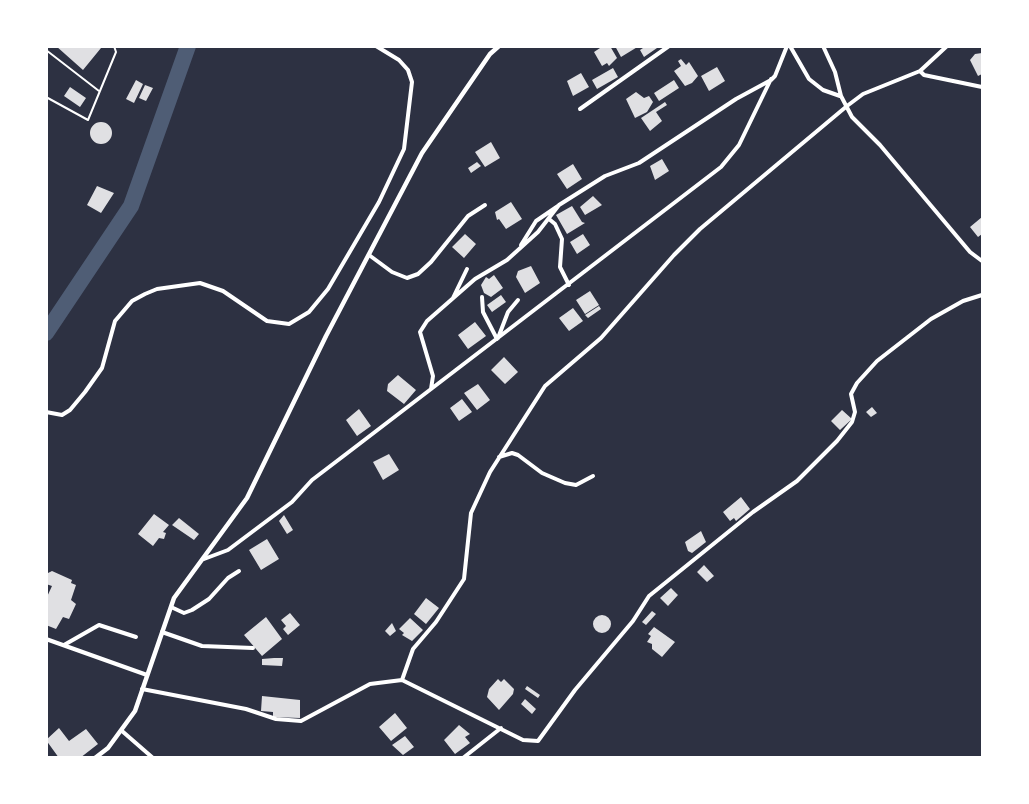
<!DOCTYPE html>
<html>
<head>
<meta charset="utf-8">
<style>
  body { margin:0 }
  #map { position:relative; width:1029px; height:804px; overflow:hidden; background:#2d3142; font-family:"Fira Sans",sans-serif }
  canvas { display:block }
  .frame { position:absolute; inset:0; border:48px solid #fff; pointer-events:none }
</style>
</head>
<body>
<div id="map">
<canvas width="1029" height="804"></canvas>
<div class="frame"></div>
</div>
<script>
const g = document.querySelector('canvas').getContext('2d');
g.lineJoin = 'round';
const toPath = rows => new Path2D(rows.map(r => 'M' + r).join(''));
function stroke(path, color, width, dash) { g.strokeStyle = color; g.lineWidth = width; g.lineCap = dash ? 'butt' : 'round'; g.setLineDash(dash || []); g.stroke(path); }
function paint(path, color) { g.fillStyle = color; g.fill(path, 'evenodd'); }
const river = toPath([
  [46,333,131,206,188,46]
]);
const building = toPath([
  [56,46,99,46,101,48,83,70],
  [603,46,610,46,617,58,609,66,607,63,602,66,594,52],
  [615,46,639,46,621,57],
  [646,46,655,46,657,48,644,57,640,50],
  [982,53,982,74,978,76,970,60,975,54],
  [681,59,686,65,689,62,698,76,692,83,685,86,674,71,681,66,678,61],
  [717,67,725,81,709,91,701,76],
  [613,68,618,77,597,89,592,80],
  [581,73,589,87,573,96,567,81],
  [136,80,143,84,134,103,126,99],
  [674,80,679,88,659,101,654,93],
  [145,85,153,88,146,101,139,98],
  [70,87,86,98,80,107,64,96],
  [636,92,644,98,649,96,653,102,647,112,635,118,626,99],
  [665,102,667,105,656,112,662,121,650,131,641,118],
  '90 133a11 11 0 1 1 22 0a11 11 0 1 1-22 0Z',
  [491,142,500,158,485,167,475,152],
  [662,159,669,171,655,180,650,166],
  [477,162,481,166,471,173,468,168],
  [573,164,582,179,567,189,557,174],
  [97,186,114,193,101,213,87,205],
  [593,196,602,205,585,215,580,207],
  [511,202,522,219,506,229,499,219,497,220,495,212],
  [572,206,582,222,585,223,567,234,556,215],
  [982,217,982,234,978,237,970,227],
  [465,234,476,244,464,258,452,247],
  [583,234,590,245,577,254,570,242],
  [531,266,540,283,525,293,516,277,518,271],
  [494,275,503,288,491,297,484,293,481,285,486,277,489,279],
  [590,291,599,305,585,314,576,300],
  [501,295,506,302,492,312,487,305],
  [599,306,601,309,588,318,585,315],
  [573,308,583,321,569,331,559,318],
  [475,322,486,336,468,349,458,335],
  [504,357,518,372,505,384,491,370],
  [398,375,416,390,404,404,387,391,388,384],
  [478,384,490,400,477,410,464,393],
  [462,399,472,412,459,421,450,408],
  [872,407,877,413,871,417,866,412],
  [359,409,371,426,357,436,346,420],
  [842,410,852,419,840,430,831,421],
  [389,454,399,470,383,480,373,462],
  [741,497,750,509,736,521,734,518,730,521,723,512],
  [154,514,169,525,163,532,166,533,164,539,159,538,153,546,138,534],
  [284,515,293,530,287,534,279,521],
  [179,518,199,534,194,540,172,525],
  [701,531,706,542,692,553,688,551,685,542],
  [267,539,279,559,261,570,249,550],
  [704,565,714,576,707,582,697,572],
  [52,571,72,580,71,583,76,585,71,600,76,604,69,619,63,617,56,629,46,625,46,599,52,586,46,584,46,574],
  [671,588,678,595,668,606,660,598],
  [426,598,439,608,426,624,414,614],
  [652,611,656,614,646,625,642,622],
  [290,613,300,625,288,635,283,629,286,626,281,620],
  '593 624a9 9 0 1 1 18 0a9 9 0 1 1-18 0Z',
  [266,617,282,639,262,656,244,635],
  [410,618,423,630,412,641,402,635,404,633,399,629],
  [392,623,396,631,390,636,385,631],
  [654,627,675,642,662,657,652,649,652,644,647,642,651,636,648,634],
  [274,658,283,658,282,666,262,665,262,659],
  [498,679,501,682,504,679,514,689,513,694,499,710,487,697,489,689],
  [527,686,540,695,538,698,525,689],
  [262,696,300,700,300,718,273,717,273,712,261,711],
  [525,699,536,709,532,714,521,704],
  [395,713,407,728,391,741,379,727],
  [459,725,470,734,465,737,470,743,455,754,444,740],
  [59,728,69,741,86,729,98,744,80,758,59,758,46,740],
  [405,736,414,747,403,755,392,745]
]);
const service = toPath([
  [46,50,99,91],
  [46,97,88,120,116,52,114,46]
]);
const minor = toPath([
  [790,46,809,79,823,90,840,96],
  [823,46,835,72,841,96,852,117,880,145,970,252,982,261],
  [947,46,920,71,924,75,982,87],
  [580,109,669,46],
  [549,219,555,224,562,239,560,267,569,285],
  [521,245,536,221,558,206],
  [369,255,392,272,407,278,418,274,431,262,468,216,485,205],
  [482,297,483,312,497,339],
  [453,298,467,269],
  [498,338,508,312,518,300],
  [431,389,433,376,420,332,427,321,475,279,507,260,538,232,559,205,605,176,639,163,736,99,771,80,775,76,787,46],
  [46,412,62,415,70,410,85,392,102,368,115,321,132,301,145,294,157,289,200,283,223,291,267,321,289,324,309,312,328,289,379,202,404,149,412,82,408,70,399,60,376,46],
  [499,457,512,453,518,455,542,473,565,483,576,485,593,476],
  [204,559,228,550,292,502,312,480,354,448,721,167,739,145,771,79],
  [171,607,184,613,192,610,209,599,228,578,239,571],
  [162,632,202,646,253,648],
  [46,639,147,675],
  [64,645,99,625,136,637],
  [402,680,413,649,436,622,464,579,471,513,490,472,545,386,601,338,674,255,700,229,847,106,863,94,920,71],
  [142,689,246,709,276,719,301,721,370,684,402,680,523,740,538,741,575,690,633,621,649,596,753,512,797,481,837,441,852,422,855,412,851,394,857,383,877,361,931,319,963,301,982,295],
  [122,731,153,758],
  [463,758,501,728]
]);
const tertiary = toPath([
  [95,758,108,748,135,711,174,598,247,498,326,336,422,153,490,54,499,46]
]);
stroke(river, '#4f5d75', 16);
paint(building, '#e0e0e3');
stroke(service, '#fff', 2);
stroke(minor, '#fff', 4);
stroke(tertiary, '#fff', 4.5);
</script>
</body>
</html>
